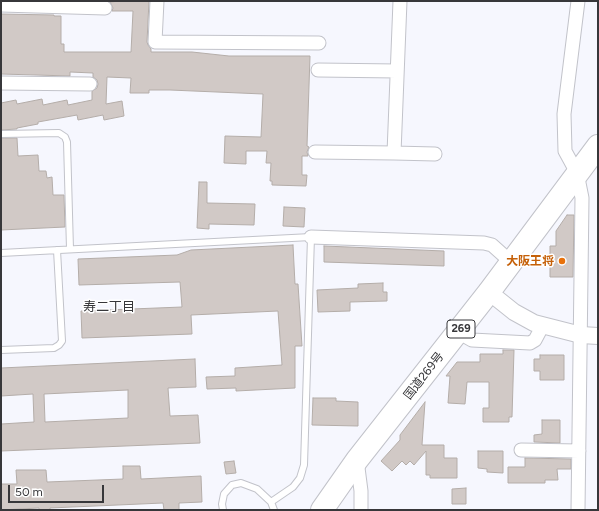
<!DOCTYPE html>
<html>
<head>
<meta charset="utf-8">
<style>
  body { margin:0 }
  #map { position:relative; width:599px; height:511px; overflow:hidden; background:#f6f7fe; font-family:Figtree,sans-serif }
  canvas { display:block }
  .frame { position:absolute; inset:0; border:2px solid #37373a; pointer-events:none }
  .scale { position:absolute; left:8px; top:485px; width:96px; height:18px; box-sizing:border-box; border:2px solid #37373a; border-top:0; padding-left:5px; font-size:12px; line-height:14px; white-space:nowrap; color:#37373a; -webkit-text-stroke:3px #fff; paint-order:stroke }
</style>
</head>
<body>
<div id="map">
<canvas width="599" height="511"></canvas>
<div class="frame"></div>
<div class="scale">50 m</div>
</div>
<script>
const g = document.querySelector('canvas').getContext('2d');
g.lineJoin = 'round';
function paint(path, color) { g.fillStyle = color; g.fill(path, 'evenodd'); }
const toPath = rows => new Path2D(rows.map(r => 'M' + r).join(''));
function stroke(path, color, width, dash) { g.strokeStyle = color; g.lineWidth = width; g.lineCap = dash ? 'butt' : 'round'; g.setLineDash(dash || []); g.stroke(path); }
function drawText(font, color, halo, rows, align = 'center') {
  g.font = font + ' Figtree,"Noto Sans JP",sans-serif'; g.lineWidth = 3; g.setLineDash([]); g.textBaseline = 'middle'; g.strokeStyle = halo; g.fillStyle = color; for (const [text, x, y, turn = 0] of rows) {
    g.save(); g.translate(x, y); g.rotate((+turn || 0) * Math.PI / 180); g.textAlign = isNaN(turn) ? turn : align; if (halo) g.strokeText(text, 0, 0); g.fillText(text, 0, 0); g.restore();
  }
}
const building = toPath([
  [120,1,149,1,147,42,148,45,151,49,151,52,192,52,229,56,310,56,307,146,309,147,307,152,308,156,302,156,302,175,307,175,306,186,272,185,272,181,270,181,271,163,266,163,267,151,246,151,246,164,224,163,225,136,261,137,263,94,170,90,149,90,149,93,130,93,131,78,107,77,106,104,122,101,124,116,104,120,103,115,78,120,77,115,38,122,38,124,17,128,17,129,1,130,1,103,16,100,17,104,42,99,43,105,67,100,68,105,92,100,92,91,97,88,98,84,97,80,93,77,93,73,70,72,70,76,1,74,1,14,54,15,54,16,61,16,61,44,64,44,64,52,131,52,133,11,112,11,113,8,110,2,120,1],
  [1,138,17,138,18,156,38,155,39,171,46,171,47,178,52,177,53,195,64,195,65,227,1,230,1,138],
  [199,182,207,182,207,203,255,204,254,225,209,224,209,229,197,228,199,182],
  [284,207,305,208,304,227,283,226,284,207],
  [567,215,574,215,573,277,550,277,550,246,556,246,556,231,567,215],
  [293,245,295,284,298,284,302,346,295,346,295,388,236,391,236,388,207,389,206,377,235,376,235,368,282,365,278,311,191,315,192,334,82,338,81,311,182,307,180,282,79,285,78,259,177,255,191,250,293,245],
  [324,246,444,251,444,266,324,262,324,246],
  [383,283,383,292,387,292,387,301,350,302,350,311,318,312,317,290,358,288,358,284,383,283],
  [503,350,514,350,512,417,509,417,509,422,483,422,483,408,489,408,489,382,467,382,465,404,448,403,450,376,446,376,457,362,480,362,480,354,503,354,503,350],
  [540,355,564,355,564,380,540,380,540,371,534,371,534,359,540,359,540,355],
  [195,359,196,387,168,388,170,416,198,415,200,443,1,451,1,424,34,422,33,394,1,396,1,368,195,359],
  [128,390,128,418,45,422,44,394,128,390],
  [313,398,336,398,336,401,358,402,358,426,312,425,313,398],
  [425,402,422,445,444,445,444,458,457,458,457,478,430,478,430,475,426,475,426,451,414,465,410,461,406,465,402,461,392,471,381,461,400,440,400,435,425,402],
  [542,420,560,420,560,443,534,442,534,435,542,434,542,420],
  [478,451,503,451,503,473,487,472,487,469,478,468,478,451],
  [525,458,571,459,571,469,557,469,558,480,545,480,545,483,508,483,508,467,525,467,525,458],
  [234,461,236,473,226,474,224,462,234,461],
  [123,466,140,466,141,479,201,476,202,502,179,503,179,510,164,510,163,503,50,508,50,510,39,510,39,508,1,510,1,484,17,484,16,470,46,470,47,482,123,479,123,466],
  [466,488,466,504,452,504,452,489,466,488]
]);
const service = toPath([
  [1,134,59,133,65,137,67,142,70,249],
  [1,253,311,237,304,465,300,478,293,487,271,502,274,510],
  [1,350,54,348,59,345,62,341,57,250],
  [223,510,222,504,224,494,232,485,241,483,257,489,271,502]
]);
const minor = toPath([
  [157,1,155,42,319,43],
  [578,1,564,114,565,151,577,173,582,198,578,510],
  [1,5,105,8],
  [318,70,397,71],
  [1,83,90,84],
  [315,152,394,153,400,1],
  [394,153,435,154],
  [311,237,484,243,492,245,511,262],
  [458,332,472,340,530,343,535,340,543,325],
  [521,450,579,451],
  [357,460,361,491,361,510]
]);
const tertiary = toPath([
  [489,292,514,312,534,323,581,335,598,336]
]);
const trunk = toPath([
  [322,510,357,460,489,292,598,146]
]);
const markers = [
  [562,261,4,"#e8710a"]
];
const shields = [
  [461,329,28]
];
const shieldNames = [
  ["269",461,329]
];
const foodNames = [
  ["大阪王将",554,261]
];
const streetNames = [
  ["国道269号",424,376,-52]
];
const neighbourhoodNames = [
  ["寿二丁目",109,307]
];
paint(building, '#d1c9c6');
stroke(building, '#b4ada9', 1);
stroke(service, '#c2c3ca', 8);
stroke(minor, '#c2c3ca', 15);
stroke(tertiary, '#c2c3ca', 18);
stroke(trunk, '#c2c3ca', 24);
stroke(service, '#fff', 6);
stroke(minor, '#fff', 13);
stroke(tertiary, '#fff', 16);
stroke(trunk, '#fff', 22);
for (const [x, y, r, color] of markers) { const dot = new Path2D(); dot.arc(x, y, r, 0, 2 * Math.PI); g.fillStyle = color; g.fill(dot); stroke(dot, '#fff', 1.5); }
for (const [x, y, w] of shields) { const box = new Path2D(); box.roundRect(x - w / 2, y - 9, w, 18, 3); g.fillStyle = '#fff'; g.fill(box); stroke(box, '#37373a', 1); }
drawText('bold 11px', '#37373a', null, shieldNames);
drawText('bold 12px', '#c56008', '#fff', foodNames, 'right');
drawText('12px', '#37373a', '#fff', streetNames);
drawText('13px', '#37373a', '#fff', neighbourhoodNames);
</script>
</body>
</html>
